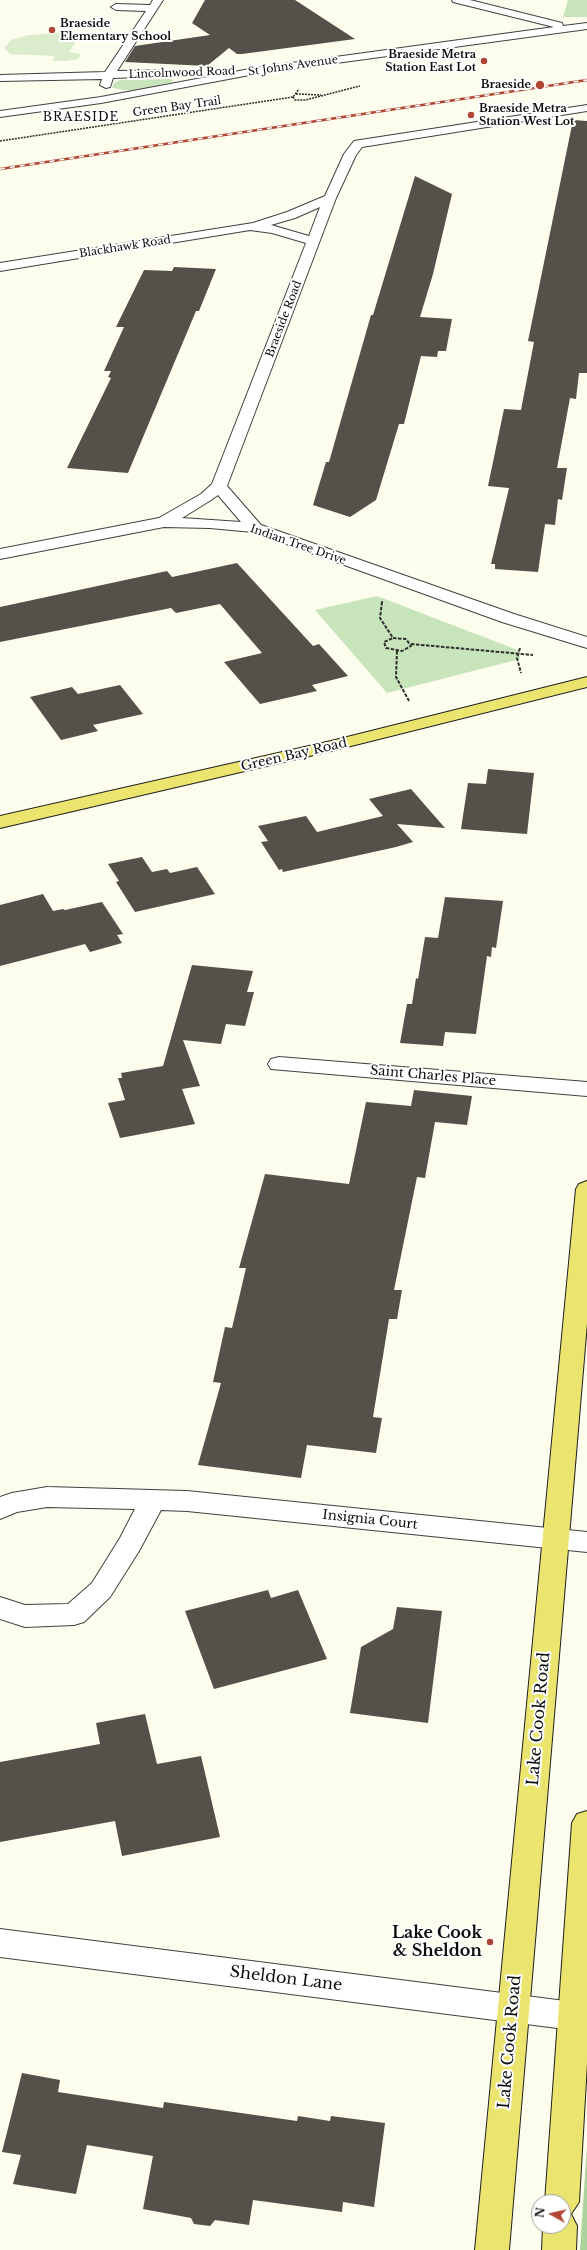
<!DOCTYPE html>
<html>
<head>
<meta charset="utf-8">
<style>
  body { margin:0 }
  #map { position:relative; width:587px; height:2250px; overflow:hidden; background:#fdfdee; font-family:"Libre Baskerville",serif }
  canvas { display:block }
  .north { position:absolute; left:531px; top:2194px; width:40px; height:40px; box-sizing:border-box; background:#fff; border:1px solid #9e9e9e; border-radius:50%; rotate:278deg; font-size:11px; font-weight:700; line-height:16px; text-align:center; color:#0d0d0d }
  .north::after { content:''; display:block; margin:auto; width:14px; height:18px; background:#af4532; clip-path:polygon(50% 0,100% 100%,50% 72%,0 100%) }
</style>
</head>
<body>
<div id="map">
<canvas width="587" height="2250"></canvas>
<div class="north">N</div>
</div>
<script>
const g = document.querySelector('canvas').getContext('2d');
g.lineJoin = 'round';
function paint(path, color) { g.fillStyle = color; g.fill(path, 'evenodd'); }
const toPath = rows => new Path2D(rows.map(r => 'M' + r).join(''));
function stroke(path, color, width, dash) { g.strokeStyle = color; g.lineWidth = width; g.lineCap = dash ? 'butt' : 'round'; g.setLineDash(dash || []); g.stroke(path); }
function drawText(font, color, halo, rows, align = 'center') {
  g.font = font + ' "Libre Baskerville",serif'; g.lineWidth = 4; g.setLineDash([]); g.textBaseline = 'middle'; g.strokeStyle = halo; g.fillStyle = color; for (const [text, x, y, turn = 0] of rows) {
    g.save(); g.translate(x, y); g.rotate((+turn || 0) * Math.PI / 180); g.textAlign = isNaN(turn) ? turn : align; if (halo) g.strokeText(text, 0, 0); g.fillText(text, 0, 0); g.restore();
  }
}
const green = toPath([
  [568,0,587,0,587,17,563,17],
  [170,79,173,80,172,82,133,91,112,88,114,83,120,80],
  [377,596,520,651,520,659,387,693,315,610]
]);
const forest = toPath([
  [587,2146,587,2250,580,2250]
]);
const pitch = toPath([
  [61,33,80,36,69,52,81,54,78,59,67,61,52,61,55,56,10,54,4,48,11,40,29,35]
]);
const building = toPath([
  [205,0,295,0,355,39,242,54,237,54,229,48,207,66,125,62,135,46,210,35,192,23],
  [573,120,587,121,587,373,579,373,576,399,570,398,557,468,567,468,562,500,558,499,555,525,545,524,538,572,495,569,495,564,491,564,509,488,488,486,504,409,521,410,534,342,528,341],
  [415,176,452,194,433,274,420,317,452,319,446,351,438,351,437,357,421,356,404,424,399,424,376,500,350,517,313,505,326,462,329,462,371,315,373,315],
  [174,267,216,269,199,311,196,311,128,473,67,468,111,378,108,377,111,371,104,371,124,327,116,327,144,270,172,271],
  [237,563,313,646,319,644,348,676,312,685,317,691,260,704,224,662,262,653,220,604,176,613,171,608,0,642,0,607,167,571,172,577],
  [120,685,143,714,93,725,98,731,61,740,30,697,72,687,78,694],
  [488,769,534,773,527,834,461,829,468,783,486,784],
  [411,789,445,828,397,824,413,842,396,847,283,872,282,869,279,870,261,842,268,841,258,826,306,816,317,832,383,816,369,799],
  [142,857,152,872,167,869,170,873,197,867,215,894,135,912,116,882,119,881,108,864],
  [43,894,53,911,63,909,65,910,102,902,123,934,117,935,122,943,90,952,85,944,0,966,0,905],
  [445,897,503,901,496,948,492,947,491,957,487,956,476,1034,445,1032,443,1046,400,1043,407,1004,412,1004,416,978,418,979,425,937,438,938],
  [192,965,253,971,247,992,254,992,245,1026,226,1024,221,1044,183,1040,200,1086,182,1089,195,1124,120,1138,108,1103,125,1100,118,1078,122,1078,121,1073,163,1066],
  [414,1090,472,1096,467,1125,435,1122,425,1178,417,1177,394,1290,402,1290,397,1319,389,1319,373,1417,382,1418,376,1453,307,1445,301,1478,198,1465,221,1383,213,1382,225,1327,232,1328,246,1268,239,1268,265,1174,349,1184,366,1102,411,1106],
  [268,1590,271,1598,298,1590,327,1659,214,1689,185,1611],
  [397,1607,442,1611,428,1723,350,1713,361,1647,393,1629],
  [145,1714,157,1764,201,1756,220,1837,122,1856,115,1821,0,1842,0,1762,100,1744,96,1723],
  [22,2073,60,2080,58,2092,163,2108,164,2102,297,2121,298,2116,330,2121,331,2116,385,2123,374,2207,343,2202,342,2212,253,2200,249,2225,215,2220,210,2226,194,2224,191,2218,143,2209,153,2156,87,2145,76,2194,13,2184,21,2155,2,2152]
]);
const pathFar1 = toPath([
  [296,94,321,95],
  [293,97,295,100,305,100,360,86],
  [0,141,293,97,299,89],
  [382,603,382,600]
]);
const path = toPath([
  [382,602,380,618,393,638],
  [393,638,406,639,411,646,402,651,386,648,384,642,393,638],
  [411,644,533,655],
  [520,648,517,658,521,673],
  [397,651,396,677,409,701]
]);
const minor = toPath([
  [153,0,163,0,117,71,184,70,188,71,190,73,188,75,113,78,110,87,106,88,100,85,102,79,0,81,0,75,105,72,146,11,116,10,111,7,116,4,150,5,153,0],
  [452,0,470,0,562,23,563,26,587,23,587,29,255,74,101,103,0,117,0,111,101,97,255,68,554,27,453,2,452,0],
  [587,105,587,111,362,147,356,155,336,198,227,486,261,525,514,614,587,637,587,648,502,622,253,532,210,528,164,527,0,559,0,549,159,518,201,494,212,484,306,243,272,233,250,230,0,271,0,263,253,223,287,212,325,196,344,154,354,141,587,105],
  [320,207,309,236,271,225,295,218,320,207],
  [218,495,241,522,182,518,211,500,218,495],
  [279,1057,587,1082,587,1096,271,1069,268,1064,271,1059,279,1057],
  [47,1487,187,1491,587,1532,587,1552,187,1511,161,1510,139,1551,110,1597,84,1622,74,1625,25,1627,0,1619,0,1597,25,1605,68,1604,92,1583,120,1538,135,1509,47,1507,17,1512,0,1519,0,1497,12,1493,47,1487],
  [0,1929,573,2002,584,2006,587,2020,584,2026,573,2030,0,1957,0,1929]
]);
const major = toPath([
  [587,677,587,687,331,751,0,828,0,816,331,741,587,677],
  [587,1181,587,1323,509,2250,475,2250,576,1189,579,1184,587,1181],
  [587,1811,587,2063,579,2202,571,2214,577,2226,576,2250,542,2250,543,2226,563,2226,563,2202,545,2202,572,1823,577,1814,587,1811]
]);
const rail = toPath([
  [0,169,587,80]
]);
const markers = [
  [52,30,4,"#af4532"],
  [484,61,4,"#af4532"],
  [540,85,5,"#af4532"],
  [471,115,4,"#af4532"],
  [490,1942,4,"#af4532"]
];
const farPoinames = [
  ["Braeside",60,24],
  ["Elementary School",60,37],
  ["Braeside Metra",476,55,"right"],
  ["Station East Lot",476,68,"right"],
  ["Braeside",531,85,"right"],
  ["Braeside Metra",479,109],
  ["Station West Lot",479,122]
];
const farStreetnames = [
  ["St Johns Avenue",293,66,-8],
  ["Lincolnwood Road",182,73,-2],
  ["Green Bay Trail",177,107,-8],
  ["Blackhawk Road",125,247,-9],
  ["Braeside Road",284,319,-69],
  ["Indian Tree Drive",298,545,19]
];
const farNeighbourhoodnames = [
  ["BRAESIDE",81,118]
];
const streetNames = [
  ["Green Bay Road",294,755,-13],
  ["Saint Charles Place",433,1076,5],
  ["Insignia Court",370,1520,6]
];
const nearStreetnames = [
  ["Lake Cook Road",539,1719,-85],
  ["Sheldon Lane",286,1979,7],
  ["Lake Cook Road",510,2042,-85]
];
const nearPoinames = [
  ["Lake Cook",482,1933],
  ["& Sheldon",482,1951]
];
paint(green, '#c8e4bb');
paint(forest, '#aad49c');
paint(pitch, '#dbeccc');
paint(building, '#54504a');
stroke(minor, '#404040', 2);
stroke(major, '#1e1e1e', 2);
stroke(pathFar1, '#2f2f2f', 1.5, [2, 1]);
stroke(path, '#2f2f2f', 2, [3.5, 1.5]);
paint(minor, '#fff');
paint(major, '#ebe570');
stroke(rail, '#af4532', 2.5);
stroke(rail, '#fff', 1.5, [5]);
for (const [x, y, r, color] of markers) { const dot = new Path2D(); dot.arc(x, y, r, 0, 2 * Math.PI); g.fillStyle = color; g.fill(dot); stroke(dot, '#fff', 1.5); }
drawText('bold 11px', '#0d0d0d', '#fff', farPoinames, 'left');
drawText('11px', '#0d0d0d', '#fff', farStreetnames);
g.letterSpacing = '1px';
drawText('12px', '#0d0d0d', '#fff', farNeighbourhoodnames);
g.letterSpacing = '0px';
drawText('13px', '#0d0d0d', '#fff', streetNames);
drawText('16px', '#0d0d0d', '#fff', nearStreetnames);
drawText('bold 16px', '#0d0d0d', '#fff', nearPoinames, 'right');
</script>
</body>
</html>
